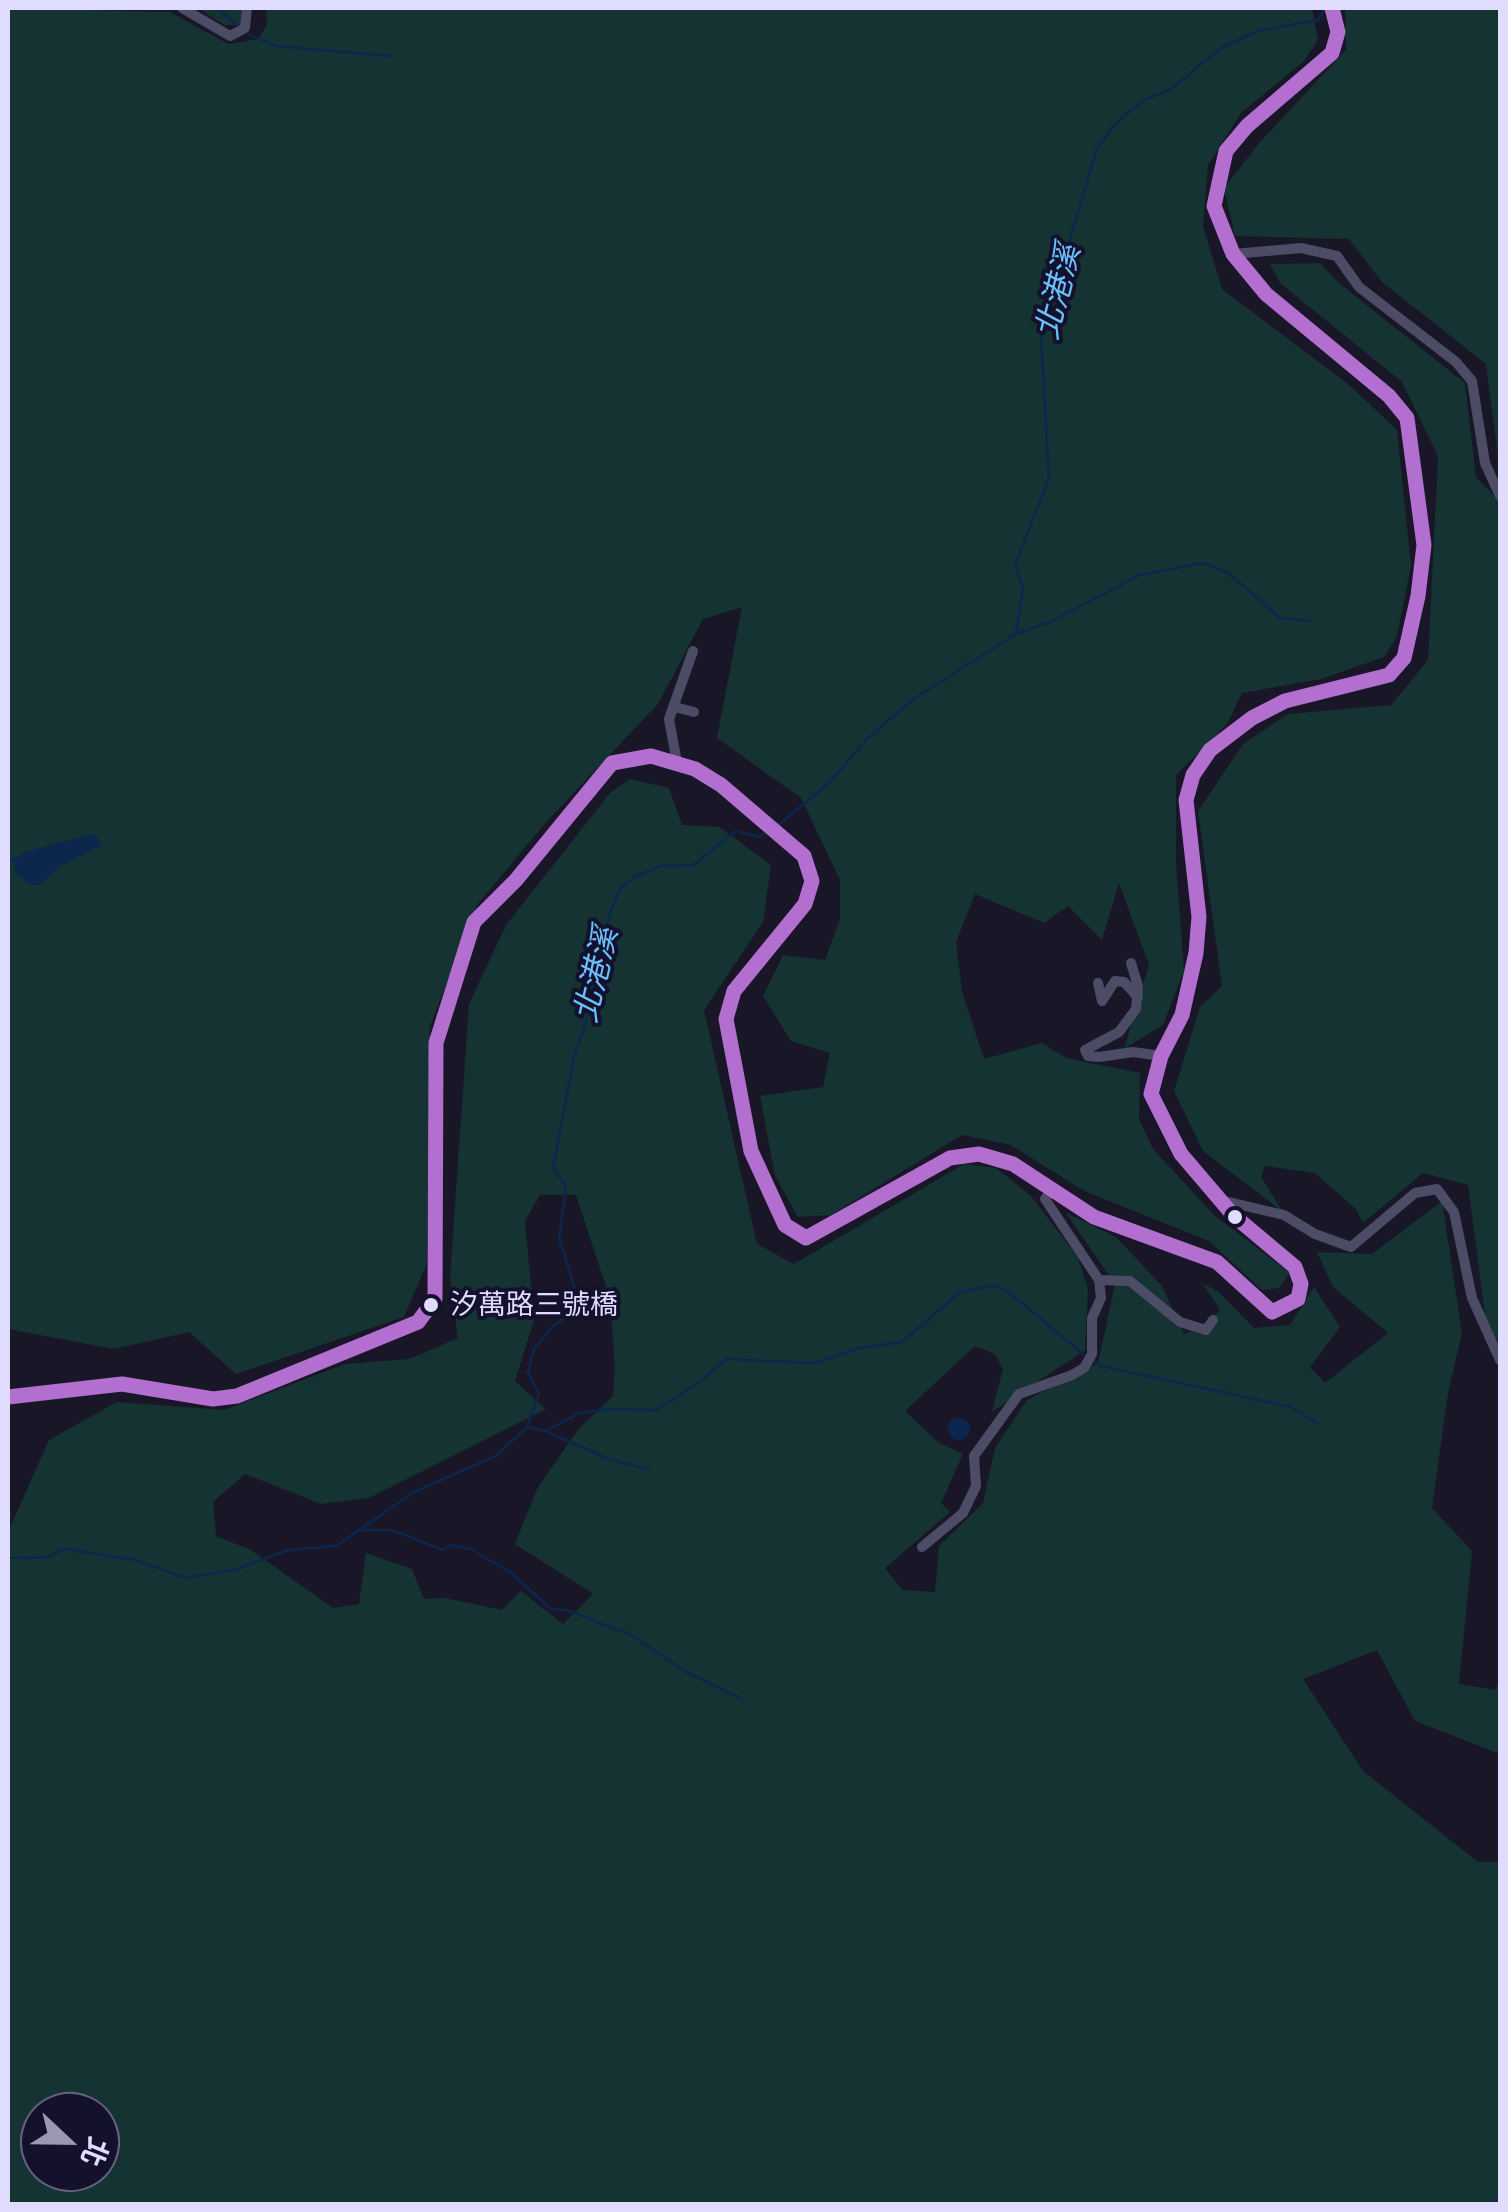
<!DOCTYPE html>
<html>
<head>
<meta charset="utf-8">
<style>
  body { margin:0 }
  #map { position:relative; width:1508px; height:2212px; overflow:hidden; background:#191727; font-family:Lato,"Noto Sans TC",sans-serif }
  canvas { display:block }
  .frame { position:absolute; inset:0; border:10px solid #dfdcff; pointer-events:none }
  .north { position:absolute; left:20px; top:2092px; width:100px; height:100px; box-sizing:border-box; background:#14112d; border:2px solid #656281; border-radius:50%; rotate:112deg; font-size:28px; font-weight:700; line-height:40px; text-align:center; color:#dfdcff }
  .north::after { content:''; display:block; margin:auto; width:35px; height:45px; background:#9a97b3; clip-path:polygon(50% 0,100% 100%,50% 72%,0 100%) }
</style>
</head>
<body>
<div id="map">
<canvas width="1508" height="2212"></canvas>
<div class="frame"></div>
<div class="north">北</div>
</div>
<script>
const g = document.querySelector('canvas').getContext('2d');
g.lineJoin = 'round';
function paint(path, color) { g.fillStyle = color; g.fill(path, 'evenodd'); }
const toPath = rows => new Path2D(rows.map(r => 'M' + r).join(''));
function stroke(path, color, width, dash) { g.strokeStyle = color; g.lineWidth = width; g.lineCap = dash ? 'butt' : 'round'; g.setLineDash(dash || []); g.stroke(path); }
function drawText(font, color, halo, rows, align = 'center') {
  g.font = font + ' Lato,"Noto Sans TC",sans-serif'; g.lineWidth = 8; g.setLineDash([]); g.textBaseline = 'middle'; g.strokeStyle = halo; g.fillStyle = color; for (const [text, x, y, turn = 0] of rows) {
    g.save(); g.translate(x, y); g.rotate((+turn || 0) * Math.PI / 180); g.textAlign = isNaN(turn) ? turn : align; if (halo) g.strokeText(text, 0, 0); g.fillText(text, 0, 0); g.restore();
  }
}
const green = toPath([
  [8,8,170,12,228,44,258,39,267,25,266,8,1312,8,1318,40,1303,62,1241,113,1208,165,1203,226,1222,289,1348,384,1397,430,1411,566,1397,636,1384,657,1321,679,1242,693,1227,724,1176,775,1176,863,1184,971,1163,1025,1124,1049,1149,965,1119,883,1102,940,1068,906,1044,923,975,894,956,942,962,991,984,1059,1042,1043,1066,1058,1140,1073,1139,1119,1153,1149,1214,1215,1290,1273,1279,1288,1262,1290,1209,1241,1084,1191,1011,1145,962,1135,831,1215,798,1217,775,1176,760,1096,823,1087,830,1053,791,1041,763,996,783,955,825,960,840,919,840,880,801,798,717,738,742,607,703,619,658,704,548,820,477,905,430,1026,427,1263,404,1317,236,1374,189,1332,114,1349,8,1329],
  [198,8,241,8,245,19,239,25,224,25],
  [1345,8,1500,8,1500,472,1486,364,1382,282,1349,239,1235,236,1224,188,1260,142,1346,50],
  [1320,263,1340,284,1465,383,1476,477,1500,502,1500,1342,1487,1330,1468,1185,1423,1173,1363,1223,1356,1209,1315,1173,1265,1166,1261,1177,1283,1212,1203,1151,1174,1091,1200,1007,1222,986,1198,811,1243,744,1288,714,1391,705,1428,660,1438,456,1402,382,1280,283,1270,264],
  [630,779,669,788,682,825,719,827,771,865,763,922,704,1010,757,1244,794,1264,964,1164,996,1168,1031,1196,1077,1256,1088,1289,1085,1350,992,1412,1003,1369,995,1354,975,1346,905,1411,939,1443,963,1454,941,1503,950,1512,885,1568,902,1590,935,1592,939,1546,983,1503,995,1448,1027,1400,1098,1363,1115,1284,1065,1212,1116,1237,1162,1286,1184,1334,1202,1328,1220,1310,1203,1284,1218,1291,1254,1328,1290,1325,1314,1287,1340,1327,1310,1367,1325,1383,1388,1333,1333,1287,1317,1252,1372,1254,1442,1201,1462,1333,1448,1393,1432,1508,1472,1551,1459,1684,1495,1690,1500,1679,1500,1754,1415,1721,1377,1650,1303,1679,1363,1771,1478,1862,1500,1862,1500,2204,8,2204,8,1532,49,1440,117,1402,224,1410,345,1364,409,1359,458,1338,450,1277,469,1004,506,925,610,793],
  [540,1195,576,1195,610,1299,615,1368,613,1396,579,1428,537,1489,515,1544,593,1594,563,1624,521,1591,502,1610,445,1598,424,1599,412,1569,366,1553,359,1604,333,1608,251,1550,216,1536,213,1502,245,1474,321,1504,369,1498,546,1409,515,1381,534,1320,525,1221],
  [40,2112,100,2112,100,2172,40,2172]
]);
const water = toPath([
  [95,834,102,845,60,866,40,885,30,885,15,872,14,862,24,852],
  '948 1429a11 11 0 1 1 22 0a11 11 0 1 1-22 0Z'
]);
const stream = toPath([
  [216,8,236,24],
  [249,35,277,46,390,56],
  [1016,634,1052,621,1140,575,1203,563,1229,573,1280,618,1309,621],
  [778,825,829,783,868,738,915,698,1016,634,1023,588,1015,565,1049,478,1041,336,1097,149,1114,125,1144,100,1170,90,1221,48,1257,31,1318,20,1326,8],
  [8,861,17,859],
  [1091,1359,1101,1366,1291,1407,1318,1424],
  [527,1427,546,1431,577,1414,607,1409,656,1410,700,1382,726,1359,815,1363,859,1348,902,1342,959,1293,987,1286,998,1286,1016,1298,1084,1355],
  [548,1432,609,1459,649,1470],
  [360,1530,392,1530,443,1550,450,1545,471,1549,510,1572,551,1609,567,1610,633,1636,686,1672,740,1698],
  [8,1558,47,1557,66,1549,135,1560,185,1578,234,1570,288,1550,336,1546,414,1492,496,1456,527,1427,539,1394,528,1372,534,1349,554,1325,581,1308,559,1238,566,1187,553,1168,574,1057,601,979,608,919,620,889,636,876,661,866,693,865,736,831,760,837,767,832]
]);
const minor = toPath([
  [182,8,230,36,245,28,247,8],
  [1233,254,1301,248,1337,256,1359,287,1456,362,1472,381,1485,463,1500,496],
  [675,707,694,712],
  [677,763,669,719,693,651],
  [1131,963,1138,986,1136,1009,1119,1032,1085,1050,1088,1056,1099,1057,1133,1052,1161,1056],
  [1098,983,1102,1001,1115,981,1124,982,1138,997],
  [1220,1200,1284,1215,1315,1234,1351,1247,1415,1193,1437,1189,1454,1212,1472,1298,1500,1360],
  [1099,1280,1130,1281,1180,1322,1206,1330,1213,1320],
  [8,1397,122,1384,213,1399,237,1396,418,1322,435,1299,436,1043,474,922,516,880,612,763,651,756,695,769,721,785,804,856,812,881,805,904,734,991,726,1019,751,1151,785,1225,806,1238,950,1158,979,1154,1013,1164,1094,1217,1217,1262,1272,1312,1298,1299,1301,1284,1295,1267,1233,1215,1181,1154,1151,1094,1161,1056,1182,1015,1196,953,1199,917,1186,800,1193,775,1210,750,1252,718,1285,701,1389,675,1404,658,1418,596,1424,545,1407,418,1389,396,1266,294,1233,254,1214,206,1226,151,1247,126,1332,53,1338,32,1332,8],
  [922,1547,963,1513,976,1486,974,1456,1019,1394,1072,1375,1084,1368,1092,1354,1092,1318,1101,1298,1099,1280,1045,1199,1053,1188]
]);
const bus1 = toPath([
  [8,1397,122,1384,213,1399,237,1396,418,1322,435,1299,436,1043,474,922,516,880,612,763,651,756,695,769,721,785,804,856,812,881,805,904,734,991,726,1019,751,1151,785,1225,806,1238,950,1158,979,1154,1013,1164,1094,1217,1217,1262,1272,1312,1298,1299,1301,1284,1295,1267,1233,1215,1181,1154,1151,1094,1161,1056,1182,1015,1196,953,1199,917,1186,800,1193,775,1210,750,1252,718,1285,701,1389,675,1404,658,1418,596,1424,545,1407,418,1389,396,1266,294,1233,254,1214,206,1226,151,1247,126,1332,53,1338,32,1332,8]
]);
const markers = [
  [1235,1217,9,"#dfdcff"],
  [431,1305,9,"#dfdcff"]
];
const busNames = [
  ["汐萬路三號橋",450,1305]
];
const waterNames = [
  ["北港溪",1058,292,-76],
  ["北港溪",596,975,-77]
];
paint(green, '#143332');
paint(water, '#0c264d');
stroke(stream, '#0c264d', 2.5);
stroke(minor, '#4c4c67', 10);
stroke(bus1, '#b36fd0', 15);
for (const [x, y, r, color] of markers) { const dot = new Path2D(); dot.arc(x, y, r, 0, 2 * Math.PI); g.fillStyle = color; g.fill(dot); stroke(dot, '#14112d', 4); }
drawText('28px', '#dfdcff', '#14112d', busNames, 'left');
drawText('italic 32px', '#6ac0ff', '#14112d', waterNames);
</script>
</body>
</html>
